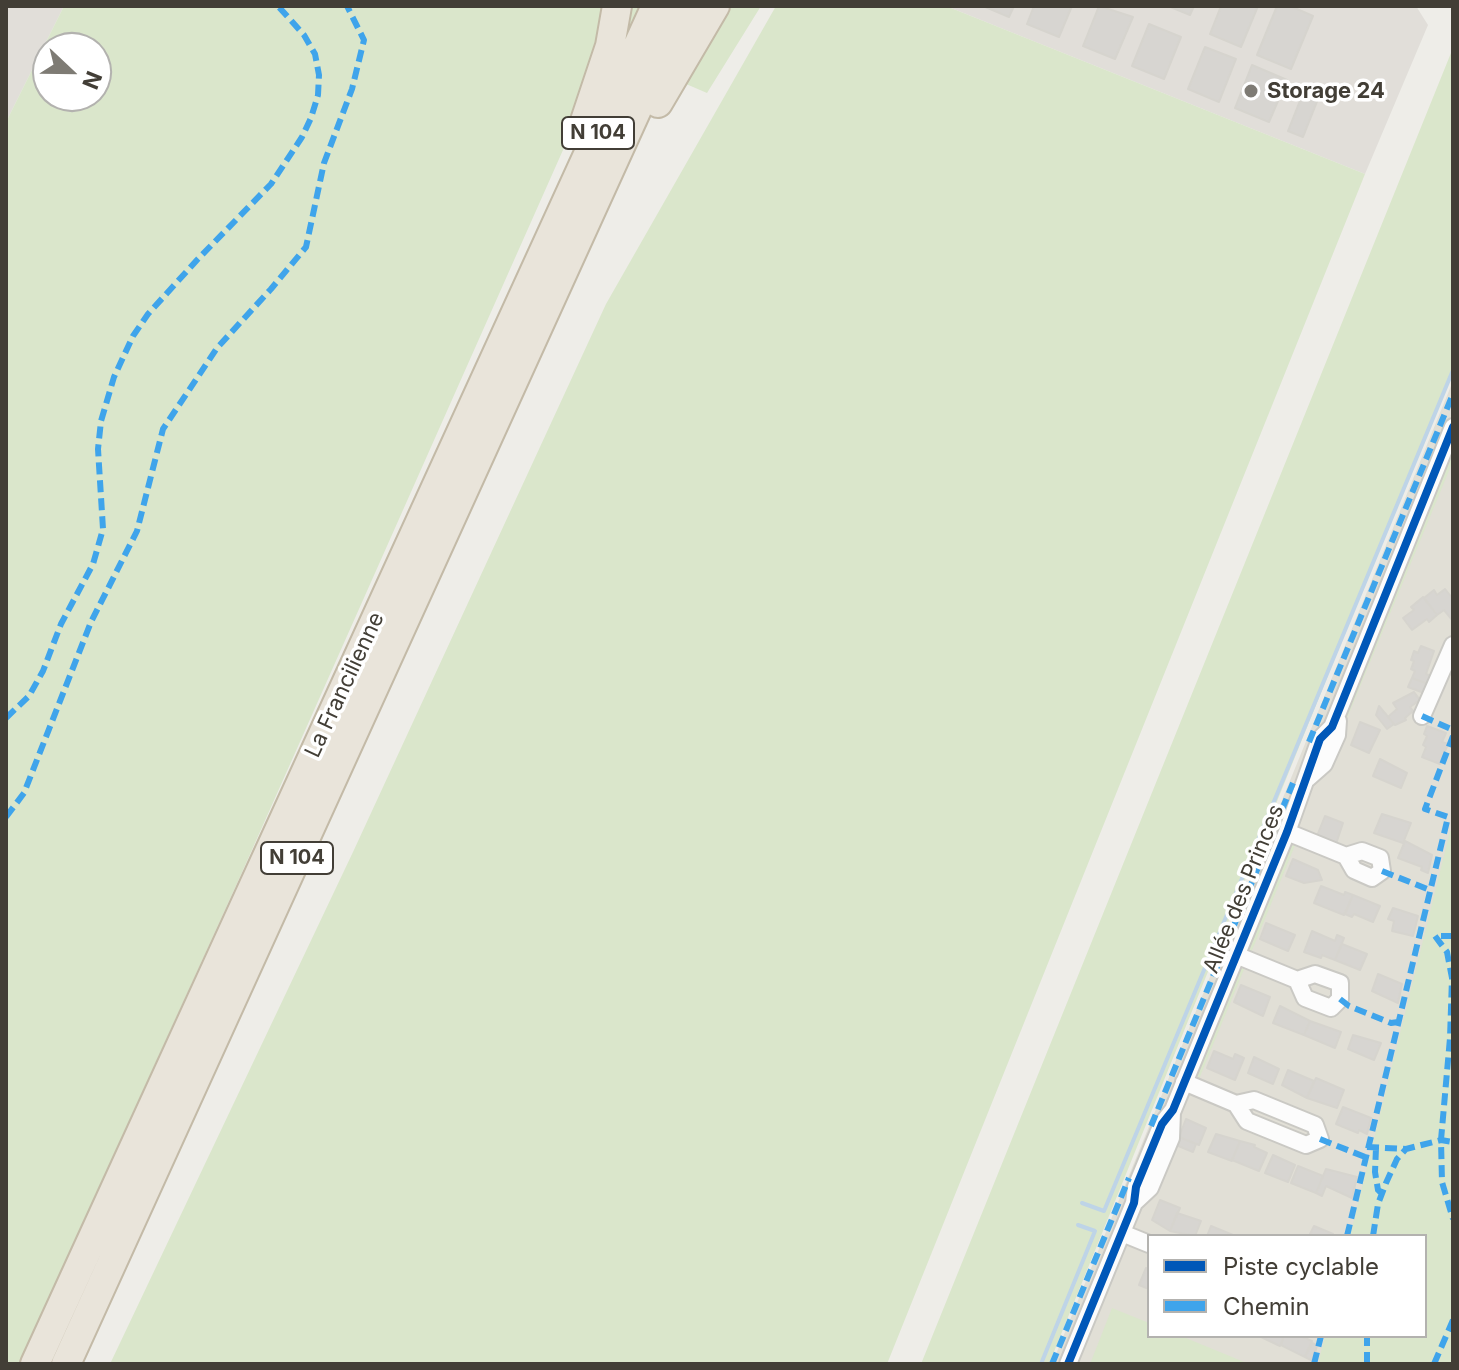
<!DOCTYPE html>
<html>
<head>
<meta charset="utf-8">
<style>
  body { margin:0 }
  #map { position:relative; width:1459px; height:1370px; overflow:hidden; background:#eeede8; font-family:Inter,sans-serif }
  canvas { display:block }
  .frame { position:absolute; inset:0; border:8px solid #423e36; pointer-events:none }
  .legend { position:absolute; left:1147px; top:1234px; width:280px; height:104px; box-sizing:border-box; background:#fff; border:2px solid #b3b2af; margin:0; padding:10px 14px; list-style:none; font-size:24px; color:#423e36 }
  .legend li { display:flex; align-items:center; gap:16px; height:40px }
  .legend b { width:40px; border:2px solid #b3b2af }
  .north { position:absolute; left:32px; top:32px; width:80px; height:80px; box-sizing:border-box; background:#fff; border:2px solid #b3b2af; border-radius:50%; rotate:112deg; font-size:22px; font-weight:700; line-height:32px; text-align:center; color:#423e36 }
  .north::after { content:''; display:block; margin:auto; width:28px; height:36px; background:#7e7b74; clip-path:polygon(50% 0,100% 100%,50% 72%,0 100%) }
</style>
</head>
<body>
<div id="map">
<canvas width="1459" height="1370"></canvas>
<div class="frame"></div>
<ul class="legend">
<li><b style="height:10px;background:#0057b8"></b>Piste cyclable</li>
<li><b style="height:10px;background:#3fa4eb"></b>Chemin</li>
</ul>
<div class="north">N</div>
</div>
<script>
const g = document.querySelector('canvas').getContext('2d');
g.lineJoin = 'round';
function paint(path, color) { g.fillStyle = color; g.fill(path, 'evenodd'); }
const toPath = rows => new Path2D(rows.map(r => 'M' + r).join(''));
function stroke(path, color, width, dash) { g.strokeStyle = color; g.lineWidth = width; g.lineCap = dash ? 'butt' : 'round'; g.setLineDash(dash || []); g.stroke(path); }
function drawText(font, color, halo, rows, align = 'center') {
  g.font = font + ' Inter,sans-serif'; g.lineWidth = 7; g.setLineDash([]); g.textBaseline = 'middle'; g.strokeStyle = halo; g.fillStyle = color; for (const [text, x, y, turn = 0] of rows) {
    g.save(); g.translate(x, y); g.rotate((+turn || 0) * Math.PI / 180); g.textAlign = isNaN(turn) ? turn : align; if (halo) g.strokeText(text, 0, 0); g.fillText(text, 0, 0); g.restore();
  }
}
const residential = toPath([
  [1453,381,1453,1364,1052,1364],
  [1149,1236,1425,1236,1425,1336,1149,1336]
]);
const industrial = toPath([
  [6,6,64,6,6,122],
  [946,6,1416,6,1428,25,1365,174]
]);
const green = toPath([
  [64,6,761,6,707,93,600,47,591,77,563,150,239,879,19,1364,6,1364,6,122],
  [48,48,96,48,96,96,48,96],
  [776,6,946,6,1365,174,887,1364,110,1364,353,852,606,304],
  [1453,48,1453,367,1049,1364,921,1364],
  [1453,445,1453,461,1341,733,1343,711],
  [1450,831,1453,831,1453,1364,1318,1364,1325,1336,1425,1336,1425,1236,1350,1236],
  [1296,843,1251,953,1249,943,1287,850],
  [1245,967,1199,1079,1196,1072,1237,972],
  [1112,1308,1149,1323,1149,1336,1181,1336,1249,1364,1090,1364]
]);
const stream = toPath([
  [1082,1203,1104,1211,1453,370],
  [1041,1364,1095,1231,1078,1225]
]);
const building = toPath([
  [983,6,1014,6,1009,17,983,6],
  [1034,6,1072,6,1059,37,1027,24,1034,6],
  [1099,6,1133,17,1115,59,1083,46,1099,6],
  [1168,6,1194,6,1190,15,1168,6],
  [1221,6,1258,6,1241,47,1210,34,1221,6],
  [1277,6,1290,6,1313,16,1291,69,1257,55,1277,6],
  [1149,24,1181,37,1164,79,1132,66,1149,24],
  [1205,47,1236,59,1219,102,1188,89,1205,47],
  [1252,65,1287,80,1269,122,1235,108,1252,65],
  [1305,88,1320,94,1303,137,1288,131,1305,88],
  [1445,589,1453,599,1453,621,1444,610,1437,615,1424,598,1434,590,1437,595,1445,589],
  [1423,597,1437,615,1429,622,1427,619,1412,630,1403,618,1414,610,1411,607,1423,597],
  [1421,646,1434,651,1426,674,1431,676,1428,684,1412,678,1415,671,1411,669,1414,661,1411,660,1414,651,1418,653,1421,646],
  [1412,678,1428,684,1424,693,1408,687,1412,678],
  [1414,692,1420,700,1410,707,1413,711,1405,718,1406,720,1395,725,1388,717,1397,709,1393,703,1414,692],
  [1379,706,1394,724,1387,729,1376,715,1379,706],
  [1360,722,1380,730,1369,753,1351,745,1360,722],
  [1427,726,1446,733,1442,742,1448,744,1440,764,1422,757,1426,747,1423,745,1427,736,1424,734,1427,726],
  [1380,759,1407,773,1401,788,1373,776,1380,759],
  [1382,814,1411,823,1403,843,1374,833,1382,814],
  [1325,816,1343,823,1336,844,1317,836,1325,816],
  [1405,841,1432,855,1428,873,1421,870,1422,867,1398,858,1405,841],
  [1293,859,1318,870,1322,880,1304,883,1286,876,1293,859],
  [1321,886,1344,895,1345,892,1353,895,1344,915,1314,903,1321,886],
  [1353,895,1380,906,1373,922,1354,914,1352,917,1345,914,1353,895],
  [1393,908,1418,916,1413,936,1392,931,1394,921,1388,919,1393,908],
  [1266,923,1295,935,1288,951,1260,939,1266,923],
  [1312,931,1335,941,1337,935,1344,938,1335,960,1322,955,1321,958,1304,952,1312,931],
  [1342,944,1367,954,1360,970,1335,960,1342,944],
  [1378,974,1402,984,1398,1003,1372,991,1378,974],
  [1241,985,1270,997,1263,1016,1234,1002,1241,985],
  [1280,1006,1310,1021,1304,1035,1273,1023,1280,1006],
  [1310,1021,1341,1032,1335,1048,1304,1035,1310,1021],
  [1353,1035,1381,1043,1374,1060,1348,1049,1353,1035],
  [1214,1051,1233,1059,1235,1054,1244,1058,1235,1080,1207,1068,1214,1051],
  [1254,1057,1279,1069,1273,1084,1248,1073,1254,1057],
  [1288,1070,1314,1081,1307,1098,1282,1085,1288,1070],
  [1316,1078,1344,1090,1337,1108,1307,1098,1316,1078],
  [1343,1107,1371,1118,1367,1134,1359,1130,1358,1133,1336,1124,1343,1107],
  [1186,1119,1206,1128,1199,1145,1179,1137,1186,1119],
  [1216,1134,1240,1141,1232,1161,1208,1152,1216,1134],
  [1179,1137,1196,1144,1193,1152,1176,1145,1179,1137],
  [1240,1141,1255,1145,1254,1147,1267,1153,1259,1171,1232,1160,1240,1141],
  [1273,1155,1295,1165,1288,1182,1265,1173,1273,1155],
  [1298,1166,1323,1176,1316,1193,1291,1183,1298,1166],
  [1326,1169,1357,1177,1352,1198,1326,1186,1322,1196,1316,1193,1326,1169],
  [1160,1200,1180,1208,1170,1231,1152,1220,1160,1200],
  [1177,1213,1201,1221,1195,1236,1170,1231,1177,1213],
  [1211,1226,1233,1235,1233,1236,1207,1236,1211,1226],
  [1314,1226,1333,1234,1332,1236,1309,1236,1314,1226],
  [1146,1268,1149,1269,1149,1289,1139,1285,1146,1268],
  [1259,1336,1284,1336,1280,1346,1259,1336],
  [1284,1336,1300,1336,1312,1341,1305,1357,1281,1345,1284,1336],
  [1312,1343,1317,1345,1313,1361,1305,1357,1312,1343]
]);
const street = toPath([
  [1422,716,1453,645],
  [1307,779,1324,764,1337,735,1338,721],
  [1287,832,1346,856,1354,870,1372,878,1382,871,1380,858,1362,851,1346,856],
  [1236,955,1297,980,1305,998,1331,1008,1340,999,1340,983,1315,974,1297,980],
  [1184,1082,1236,1104,1247,1121,1306,1145,1320,1139,1315,1125,1254,1100,1236,1104],
  [1134,1203,1150,1188,1171,1138,1172,1112],
  [1122,1233,1149,1244],
  [1068,1364,1134,1203,1136,1187,1162,1124,1173,1110,1287,832,1320,739,1332,727,1453,427]
]);
const highway = toPath([
  [658,103,715,6],
  [584,124,610,46,617,6],
  [35,1364,656,6],
  [66,1364,684,6]
]);
const quiet = toPath([
  [1422,716,1453,730],
  [6,718,29,696,43,671,61,624,93,564,103,529,98,449,101,421,114,377,133,336,148,314,197,260,271,184,302,137,311,118,318,95,319,75,315,54,304,35,278,6],
  [1309,742,1453,394],
  [6,817,24,793,91,622,137,531,163,429,217,348,271,289,306,247,324,163,352,89,364,40,347,6],
  [1382,871,1430,890],
  [1453,936,1435,936,1447,952,1452,978,1450,1038,1441,1140,1442,1182,1453,1219],
  [1340,999,1349,1006,1391,1023,1398,1022],
  [1151,1126,1293,783],
  [1320,1139,1365,1157],
  [1367,1147,1406,1149,1441,1140,1453,1142],
  [1376,1148,1375,1172,1378,1190,1382,1194],
  [1347,1236,1448,817,1425,809,1453,736],
  [1373,1236,1378,1204,1386,1183,1397,1159,1406,1149],
  [1052,1364,1129,1178],
  [1314,1364,1321,1336],
  [1367,1364,1367,1336],
  [1434,1364,1453,1320]
]);
const cycleway = toPath([
  [1068,1364,1134,1203,1136,1187,1162,1124,1173,1110,1287,832,1320,739,1332,727,1453,427]
]);
const markers = [
  [1251,91,8,"#7e7b74"]
];
const shields = [
  [598,133,72],
  [297,858,72]
];
const shieldNames = [
  ["N 104",598,133],
  ["N 104",297,858]
];
const poiNames = [
  ["Storage 24",1267,91]
];
const streetNames = [
  ["La Francilienne",345,685,-65],
  ["Allée des Princes",1244,889,-68]
];
paint(residential, '#e1dfd6');
paint(industrial, '#e1ded9');
paint(green, '#dae6cb');
stroke(stream, '#bed4e7', 4);
paint(building, '#d7d5d1');
stroke(building, '#d6d4ce', 2);
stroke(street, '#cac9c4', 20);
stroke(highway, '#c3baa7', 32);
stroke(street, '#fcfcfc', 16);
stroke(highway, '#e9e4da', 28);
stroke(quiet, '#3fa4eb', 6, [12, 6]);
stroke(cycleway, '#0057b8', 8);
for (const [x, y, r, color] of markers) { const dot = new Path2D(); dot.arc(x, y, r, 0, 2 * Math.PI); g.fillStyle = color; g.fill(dot); stroke(dot, '#fff', 3); }
for (const [x, y, w] of shields) { const box = new Path2D(); box.roundRect(x - w / 2, y - 16, w, 32, 6); g.fillStyle = '#fff'; g.fill(box); stroke(box, '#423e36', 2); }
drawText('bold 20px', '#423e36', null, shieldNames);
drawText('bold 22px', '#423e36', '#fff', poiNames, 'left');
drawText('22px', '#423e36', '#fff', streetNames);
</script>
</body>
</html>
